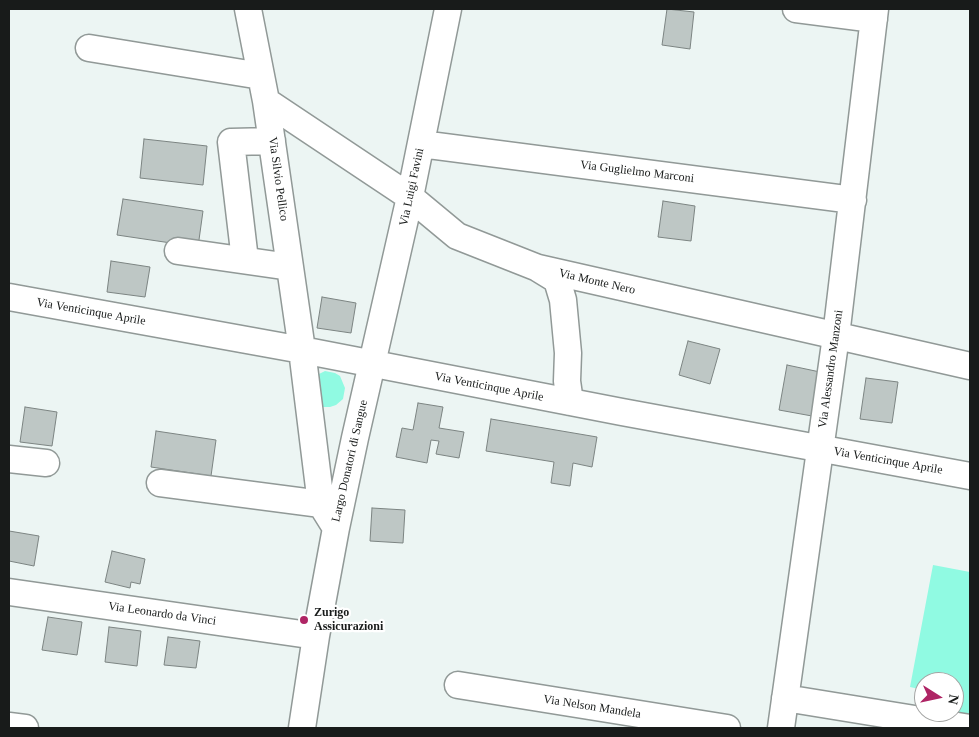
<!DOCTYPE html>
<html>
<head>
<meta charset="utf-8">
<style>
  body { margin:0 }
  #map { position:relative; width:979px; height:737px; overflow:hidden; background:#ecf5f3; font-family:"Times New Roman",serif }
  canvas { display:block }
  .frame { position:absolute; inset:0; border:10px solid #181b1a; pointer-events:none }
  .north { position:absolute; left:914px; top:672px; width:50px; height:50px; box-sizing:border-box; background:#fff; border:1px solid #a3a4a3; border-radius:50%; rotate:100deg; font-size:14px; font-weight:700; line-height:20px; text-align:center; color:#181b1a }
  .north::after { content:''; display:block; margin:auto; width:18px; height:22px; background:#af2565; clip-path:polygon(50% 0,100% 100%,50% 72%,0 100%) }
</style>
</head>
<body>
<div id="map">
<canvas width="979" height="737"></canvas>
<div class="frame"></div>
<div class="north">N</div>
</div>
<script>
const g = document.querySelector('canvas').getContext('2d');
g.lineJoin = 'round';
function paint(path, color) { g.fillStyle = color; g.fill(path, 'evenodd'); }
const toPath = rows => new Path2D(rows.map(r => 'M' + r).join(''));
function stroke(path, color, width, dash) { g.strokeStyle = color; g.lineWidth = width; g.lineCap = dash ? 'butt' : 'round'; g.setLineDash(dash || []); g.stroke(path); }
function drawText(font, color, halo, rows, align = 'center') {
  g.font = font + ' "Times New Roman",serif'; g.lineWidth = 4.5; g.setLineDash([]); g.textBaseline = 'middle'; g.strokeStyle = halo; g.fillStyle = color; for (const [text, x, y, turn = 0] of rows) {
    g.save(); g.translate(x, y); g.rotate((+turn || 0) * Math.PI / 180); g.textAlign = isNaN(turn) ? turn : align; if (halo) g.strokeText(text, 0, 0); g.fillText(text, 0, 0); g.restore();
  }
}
const green = toPath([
  [325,371,335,373,340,376,345,388,343,399,336,405,330,407,322,407,315,376],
  [933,565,970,572,970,720,956,718,959,697,954,696,954,682,924,682,924,690,910,687]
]);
const building = toPath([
  [667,9,694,12,690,49,662,45,667,9],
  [144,139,207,146,203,185,140,178,144,139],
  [123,199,203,211,198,247,117,235,123,199],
  [663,201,695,206,691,241,658,237,663,201],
  [111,261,150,267,145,297,107,292,111,261],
  [322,297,356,303,351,333,317,328,322,297],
  [688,341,720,349,710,384,679,375,688,341],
  [787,365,820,372,812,416,779,410,787,365],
  [866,378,898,382,892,423,860,419,866,378],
  [418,403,443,407,439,428,464,432,459,458,436,454,439,441,431,440,427,463,396,457,402,428,413,430,418,403],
  [25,407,57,412,52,446,20,442,25,407],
  [491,419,597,437,592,467,573,463,570,486,551,483,554,462,486,451,491,419],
  [156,431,216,440,211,476,151,467,156,431],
  [372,508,405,510,403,543,370,541,372,508],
  [9,531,39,536,34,566,9,561,9,531],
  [112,551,145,559,140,584,131,582,130,588,105,582,112,551],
  [48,617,82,622,77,655,42,650,48,617],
  [109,627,141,631,137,666,105,662,109,627],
  [168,637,200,641,196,668,164,665,168,637]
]);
const minor = toPath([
  [248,9,266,101,302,350,321,504,336,528],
  [796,9,874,19],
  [89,48,261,76],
  [266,101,410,197,457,236,538,268,970,366],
  [421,144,853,200],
  [178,251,290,267],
  [245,260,231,142,272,141],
  [539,269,557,280,563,300,568,353,567,381,570,402],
  [9,297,302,350,622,412,970,476],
  [9,459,46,463],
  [160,483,321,504],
  [9,592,316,636],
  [458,685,727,728],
  [785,698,970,728],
  [9,726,25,728],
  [302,728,316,636,336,528,355,438,410,197,448,9],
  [781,728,836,336,875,9]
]);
const markers = [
  [304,620,5,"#af2565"]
];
const streetNames = [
  ["Via Guglielmo Marconi",637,172,7],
  ["Via Silvio Pellico",278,179,82],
  ["Via Luigi Favini",412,187,-78],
  ["Via Monte Nero",597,282,13],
  ["Via Venticinque Aprile",91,312,10],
  ["Via Alessandro Manzoni",831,369,-82],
  ["Via Venticinque Aprile",489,387,11],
  ["Largo Donatori di Sangue",350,461,-77],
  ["Via Venticinque Aprile",888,461,10],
  ["Via Leonardo da Vinci",162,614,8],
  ["Via Nelson Mandela",592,707,9]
];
const poiNames = [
  ["Zurigo",314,613],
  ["Assicurazioni",314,627]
];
paint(green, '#90fae2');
paint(building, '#bec7c5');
stroke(building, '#7c8482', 1);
stroke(minor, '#919997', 29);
stroke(minor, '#fff', 26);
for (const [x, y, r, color] of markers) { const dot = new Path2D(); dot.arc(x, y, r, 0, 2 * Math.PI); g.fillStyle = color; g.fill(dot); stroke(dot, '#fff', 2); }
drawText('12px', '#181b1a', '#fff', streetNames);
drawText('bold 12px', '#181b1a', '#fff', poiNames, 'left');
</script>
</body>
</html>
